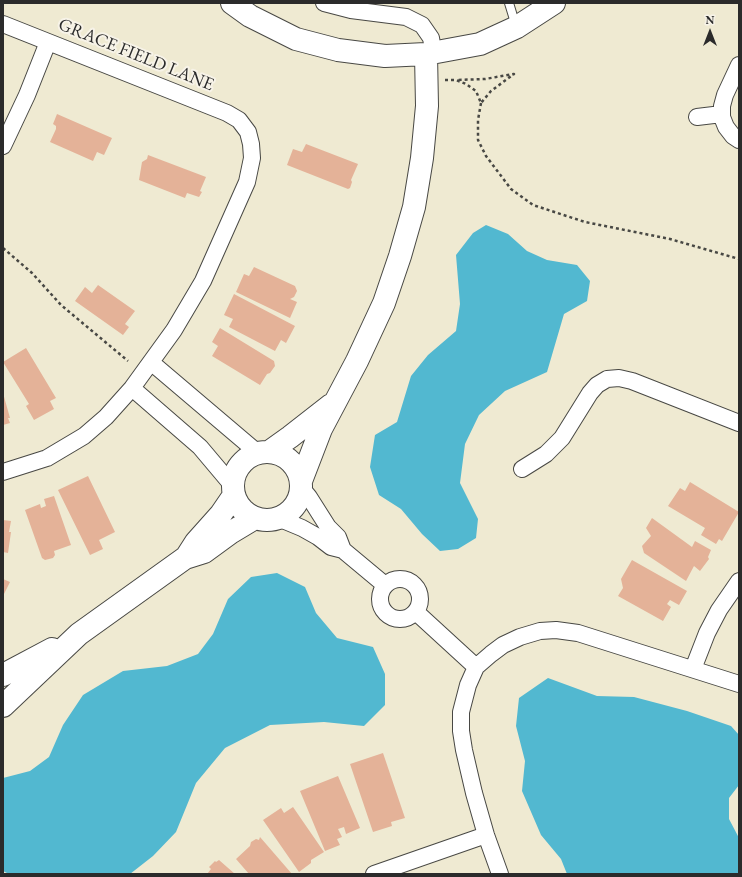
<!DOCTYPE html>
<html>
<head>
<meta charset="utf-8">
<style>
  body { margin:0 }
  #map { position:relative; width:742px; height:877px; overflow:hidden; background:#efead2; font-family:"EB Garamond",serif }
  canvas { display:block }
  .frame { position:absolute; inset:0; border:4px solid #2b2b2b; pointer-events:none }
  .north { position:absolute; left:690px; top:12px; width:40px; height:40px; -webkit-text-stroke:3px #f7f3e8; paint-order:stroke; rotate:0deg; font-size:11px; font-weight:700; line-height:16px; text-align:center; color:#2b2b2b }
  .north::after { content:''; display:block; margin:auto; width:14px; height:18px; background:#2b2b2b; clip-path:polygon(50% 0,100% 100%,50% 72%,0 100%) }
</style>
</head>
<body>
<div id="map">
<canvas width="742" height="877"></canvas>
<div class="frame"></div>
<div class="north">N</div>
</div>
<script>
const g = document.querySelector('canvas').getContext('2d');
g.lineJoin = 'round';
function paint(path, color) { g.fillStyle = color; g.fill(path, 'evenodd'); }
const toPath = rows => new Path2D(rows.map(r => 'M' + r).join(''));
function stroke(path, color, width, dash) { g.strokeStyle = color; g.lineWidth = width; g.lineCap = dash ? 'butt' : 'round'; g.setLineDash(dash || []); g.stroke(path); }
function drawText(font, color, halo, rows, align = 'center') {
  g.font = font + ' "EB Garamond",serif'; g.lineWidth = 4; g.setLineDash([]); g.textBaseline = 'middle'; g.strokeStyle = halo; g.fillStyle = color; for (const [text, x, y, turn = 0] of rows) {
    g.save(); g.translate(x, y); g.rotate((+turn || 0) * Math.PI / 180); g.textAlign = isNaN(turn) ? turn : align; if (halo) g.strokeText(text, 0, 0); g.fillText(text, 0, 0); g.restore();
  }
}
const water = toPath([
  [486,225,508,234,527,251,547,260,577,265,590,281,587,301,564,314,547,372,505,391,479,415,465,444,460,483,478,519,476,538,458,549,440,551,422,534,401,509,379,495,370,467,375,435,397,422,411,376,428,355,456,331,460,304,456,255,473,233],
  [277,573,305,587,316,613,337,638,373,647,385,674,385,705,364,726,324,722,270,725,225,748,196,783,176,832,153,856,130,874,9,874,3,871,3,778,30,771,49,757,63,725,83,695,123,671,167,666,198,654,213,634,228,599,251,577],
  [548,678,597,696,634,697,687,711,731,726,739,735,739,785,729,798,729,819,739,838,739,874,567,874,561,859,541,835,522,791,525,761,516,726,519,698]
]);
const building = toPath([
  [57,114,112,138,104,155,97,152,93,161,50,142,56,129,56,126,53,124],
  [306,144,358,164,351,180,352,182,350,188,348,189,287,165,293,149,302,152],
  [148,155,206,177,200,191,202,192,199,197,187,193,185,198,139,180,142,162,147,159],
  [254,267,295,286,297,291,294,297,290,299,297,302,290,318,236,292,244,274,249,276],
  [98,285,135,311,125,324,129,327,123,335,75,301,85,287,92,293],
  [234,294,295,326,286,343,281,340,275,351,229,327,233,319,224,315],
  [220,328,274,361,275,366,270,373,267,374,260,385,212,356,218,346,212,342],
  [26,348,56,398,50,401,54,409,34,420,26,406,29,404,3,362],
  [3,393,10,418,8,418,10,423,3,425],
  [88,476,115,532,99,540,103,549,90,555,58,490],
  [690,482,739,512,722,541,719,539,716,544,701,535,705,528,668,506,680,488,685,491],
  [54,496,71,545,54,551,55,555,53,558,45,560,42,558,25,510,40,504,41,508,46,506,44,499],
  [652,518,692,547,695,541,711,550,708,557,709,559,700,571,694,566,686,581,644,553,642,546,651,536,646,528],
  [3,520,11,521,9,532,11,532,8,553,3,552],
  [632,560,687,591,679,605,670,600,667,604,671,607,663,621,618,596,623,588,621,579],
  [3,579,10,582,3,596],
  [383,753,405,818,391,822,392,826,373,832,350,764],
  [338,776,360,828,346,834,344,827,338,829,342,837,337,839,340,845,325,851,300,791],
  [293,807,324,852,311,860,311,863,299,872,263,820,281,808,284,813],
  [260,837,292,874,249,874,236,859,250,846,251,842,256,839,259,840],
  [219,860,235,874,207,874,211,869,209,867,215,861,216,862]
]);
const path = toPath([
  [445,80,456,80,466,84,476,91,481,103,491,91,514,74,485,79,456,80],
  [481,103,478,120,478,140,486,156,511,189,533,205,585,222,670,239,739,259],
  [3,248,32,273,61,305,128,361]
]);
const lane = toPath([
  [509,3,516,26]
]);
const street = toPath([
  [324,3,351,10,406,17,422,25,431,38,433,50,426,54],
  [3,24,227,113,239,120,248,132,251,144,252,158,247,182,203,281,174,330,132,388,106,417,84,436,47,458,3,472],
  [739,65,725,95,722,106,722,117,726,127,733,136,739,140],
  [697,117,722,114],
  [3,146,27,95,48,42],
  [152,363,258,453],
  [132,388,200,447,232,485],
  [522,469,546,454,562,438,590,393,597,385,607,379,619,378,632,381,739,423],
  [300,486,309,497,328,527,338,537,343,550],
  [278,518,302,528,318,537,331,547,343,550,385,585],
  '380 599a20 20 0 1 1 40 0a20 20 0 1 1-40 0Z',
  [416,612,476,667],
  [693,669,707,633,719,610,739,581],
  [374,874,486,835],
  [500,874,486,835,474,793,464,750,461,731,461,712,468,685,476,667,491,654,503,645,520,637,540,631,556,630,578,633,739,684]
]);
const secondary = toPath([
  [232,3,250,16,296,39,338,50,385,56,426,54,480,44,517,27,554,3],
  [269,452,290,437,331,405],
  '233 486a34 34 0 1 1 68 0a34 34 0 1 1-68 0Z',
  [301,481,321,429,357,361,384,303,400,256,414,207,422,158,427,106,426,54],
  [187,556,196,542,221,514,234,495],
  [3,675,52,649],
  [3,706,79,634,185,558,204,552,230,533,255,518]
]);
const streetNames = [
  ["GRACE FIELD LANE",136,55,22]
];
paint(water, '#52b8d0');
paint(building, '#e4b298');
stroke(lane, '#484844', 10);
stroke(street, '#484844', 18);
stroke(secondary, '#484844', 24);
stroke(path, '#484844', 2.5, [3, 3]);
stroke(lane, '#fff', 8);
stroke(street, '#fff', 16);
stroke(secondary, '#fff', 22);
drawText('18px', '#2b2b2b', '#f7f3e8', streetNames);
</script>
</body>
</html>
